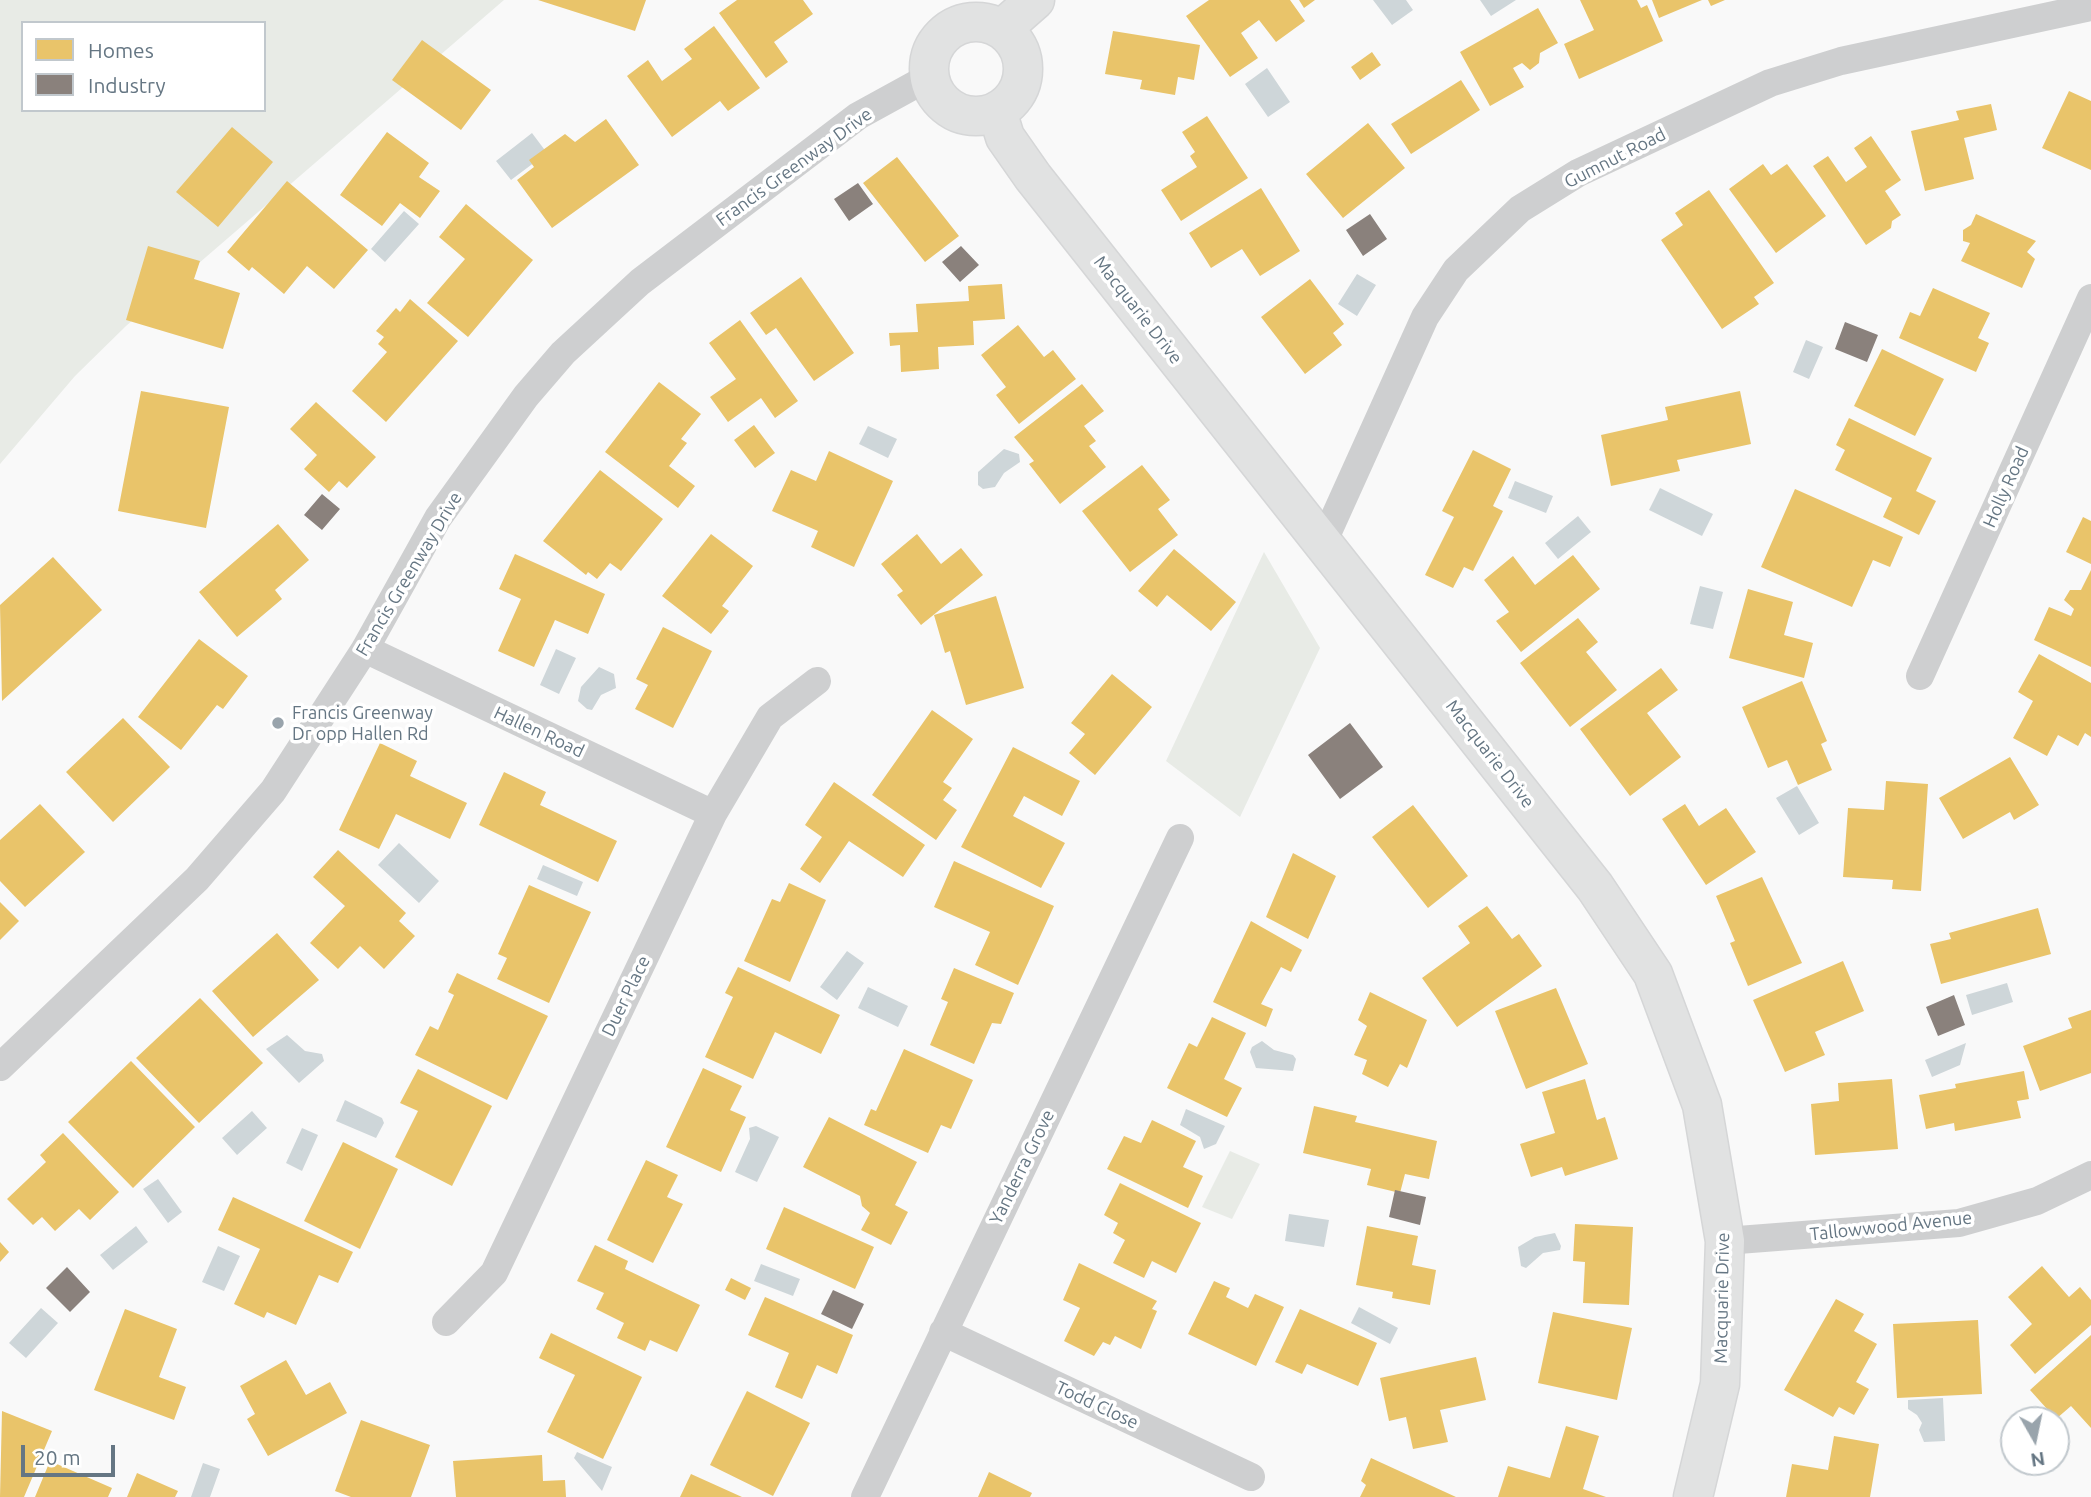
<!DOCTYPE html>
<html>
<head>
<meta charset="utf-8">
<style>
  body { margin:0 }
  #map { position:relative; width:2091px; height:1497px; overflow:hidden; background:#f9f9f9; font-family:Ubuntu,sans-serif }
  canvas { display:block }
  .legend { position:absolute; left:21px; top:21px; width:245px; height:91px; box-sizing:border-box; background:#fff; border:2px solid #c1c8cd; margin:0; padding:9px 12px; list-style:none; font-size:21px; color:#657683 }
  .legend li { display:flex; align-items:center; gap:14px; height:35px }
  .legend b { width:35px; border:2px solid #c1c8cd }
  .north { position:absolute; left:2000px; top:1406px; width:70px; height:70px; box-sizing:border-box; background:#fff; border:2px solid #c1c8cd; border-radius:50%; rotate:171deg; font-size:19px; font-weight:700; line-height:28px; text-align:center; color:#657683 }
  .north::after { content:''; display:block; margin:auto; width:24px; height:32px; background:#99a4ac; clip-path:polygon(50% 0,100% 100%,50% 72%,0 100%) }
  .scale { position:absolute; left:21px; top:1445px; width:94px; height:32px; box-sizing:border-box; border:4px solid #657683; border-top:0; padding-left:9px; font-size:21px; line-height:24px; white-space:nowrap; color:#657683; -webkit-text-stroke:5px #fff; paint-order:stroke }
</style>
</head>
<body>
<div id="map">
<canvas width="2091" height="1497"></canvas>
<ul class="legend">
<li><b style="height:19px;background:#e9c46a"></b>Homes</li>
<li><b style="height:19px;background:#8a817c"></b>Industry</li>
</ul>
<div class="north">N</div>
<div class="scale">20 m</div>
</div>
<script>
const g = document.querySelector('canvas').getContext('2d');
g.lineJoin = 'round';
function paint(path, color) { g.fillStyle = color; g.fill(path, 'evenodd'); }
const toPath = rows => new Path2D(rows.map(r => 'M' + r).join(''));
function stroke(path, color, width, dash) { g.strokeStyle = color; g.lineWidth = width; g.lineCap = dash ? 'butt' : 'round'; g.setLineDash(dash || []); g.stroke(path); }
function drawText(font, color, halo, rows, align = 'center') {
  g.font = font + ' Ubuntu,sans-serif'; g.lineWidth = 7; g.setLineDash([]); g.textBaseline = 'middle'; g.strokeStyle = halo; g.fillStyle = color; for (const [text, x, y, turn = 0] of rows) {
    g.save(); g.translate(x, y); g.rotate((+turn || 0) * Math.PI / 180); g.textAlign = isNaN(turn) ? turn : align; if (halo) g.strokeText(text, 0, 0); g.fillText(text, 0, 0); g.restore();
  }
}
const green = toPath([
  [0,0,504,0,126,326,75,376,0,464],
  [23,23,264,23,264,110,23,110],
  [1264,552,1320,648,1240,817,1166,761],
  [1230,1151,1260,1164,1232,1219,1202,1207]
]);
const water = toPath([
  [1373,0,1406,0,1413,10,1392,25],
  [1480,0,1516,0,1491,16],
  [1267,68,1290,102,1268,117,1245,84],
  [532,133,547,153,511,180,496,161],
  [404,211,419,224,385,262,371,249],
  [1357,274,1376,285,1357,316,1338,304],
  [1806,340,1823,347,1809,379,1793,372],
  [868,426,897,439,888,458,859,444],
  [1004,449,1019,454,1020,462,1004,473,995,487,983,489,978,485,978,472],
  [1515,481,1553,496,1546,513,1508,498],
  [1660,488,1713,514,1702,536,1649,510],
  [1578,516,1591,532,1558,559,1545,543],
  [1700,586,1723,592,1713,629,1690,624],
  [556,649,576,658,559,694,540,685],
  [599,667,614,674,616,688,601,695,592,710,587,709,578,701,581,687],
  [1797,786,1819,823,1799,835,1776,798],
  [399,843,439,881,419,903,378,865],
  [543,865,583,882,577,896,537,879],
  [847,951,864,963,837,1000,820,987],
  [2007,983,2013,1002,1972,1015,1966,995],
  [868,987,908,1006,898,1027,858,1008],
  [287,1035,305,1051,322,1054,324,1061,299,1083,266,1049],
  [1262,1041,1274,1050,1293,1055,1296,1059,1293,1071,1256,1068,1250,1052,1252,1047],
  [1966,1043,1960,1065,1932,1077,1925,1060],
  [345,1100,382,1118,384,1123,376,1138,336,1121],
  [1186,1109,1225,1126,1216,1144,1204,1149,1200,1137,1180,1125],
  [252,1111,267,1128,237,1155,222,1138],
  [756,1126,779,1137,757,1182,735,1172,750,1139,749,1128],
  [302,1128,318,1135,302,1171,286,1163],
  [158,1179,182,1212,168,1223,143,1189],
  [1289,1214,1329,1220,1324,1247,1285,1241],
  [136,1226,148,1242,113,1270,100,1255],
  [1555,1233,1561,1246,1560,1250,1543,1253,1526,1268,1521,1266,1518,1247,1535,1237],
  [218,1246,240,1256,224,1291,202,1282],
  [761,1264,800,1279,793,1296,754,1281],
  [1359,1307,1398,1328,1390,1344,1351,1323],
  [41,1308,58,1323,26,1358,9,1343],
  [1943,1398,1945,1441,1924,1442,1919,1430,1922,1423,1917,1415,1908,1409,1908,1400],
  [577,1452,612,1467,602,1491,574,1458],
  [203,1463,220,1469,210,1497,191,1497]
]);
const homes = toPath([
  [538,0,646,0,635,31],
  [737,0,803,0,813,14,774,42,788,62,766,78,719,13],
  [1209,0,1290,0,1305,21,1276,42,1259,20,1241,33,1258,58,1230,77,1186,16],
  [1299,0,1315,0,1304,8],
  [1580,0,1637,0,1641,8,1647,5,1663,41,1579,79,1564,44,1594,30],
  [1652,0,1702,0,1659,18],
  [1708,0,1725,0,1711,6],
  [1538,8,1558,43,1540,53,1539,63,1530,70,1522,63,1513,68,1524,87,1490,106,1460,52],
  [714,26,760,88,728,111,720,101,672,137,627,76,648,60,662,81,692,59,684,49],
  [1113,31,1200,45,1194,80,1178,77,1175,95,1140,89,1142,80,1105,74],
  [422,40,491,90,461,130,392,80],
  [1372,52,1381,65,1360,80,1351,67],
  [1461,80,1480,110,1411,154,1391,124],
  [2069,91,2091,101,2091,170,2042,148],
  [1991,104,1997,130,1964,138,1974,179,1925,191,1911,131,1959,120,1956,111],
  [1207,116,1248,178,1181,221,1161,190,1197,167,1190,156,1195,152,1182,132],
  [606,119,639,165,552,228,517,180,534,167,529,160,565,134,575,142],
  [1368,123,1405,168,1343,218,1306,174],
  [232,127,273,162,218,227,176,192],
  [387,132,429,163,419,177,440,191,420,218,400,203,382,226,340,195],
  [1871,136,1901,180,1885,191,1901,215,1892,221,1891,228,1866,245,1813,166,1828,156,1846,182,1867,167,1854,148],
  [897,157,959,236,925,262,863,183],
  [1763,164,1771,175,1787,164,1826,216,1776,253,1729,189],
  [287,181,368,250,334,289,307,266,284,294,252,267,249,271,227,252],
  [1261,188,1300,251,1260,276,1242,249,1211,268,1189,233],
  [1709,190,1774,283,1754,297,1759,304,1722,329,1661,240,1683,225,1675,213],
  [466,204,533,260,468,337,427,303,465,259,439,237],
  [1976,214,2036,241,2027,252,2035,259,2022,288,1961,261,1970,243,1963,241,1963,230,1971,225],
  [148,246,200,261,194,279,240,293,223,349,126,320],
  [801,277,854,353,814,381,776,328,766,335,750,313],
  [1310,279,1344,324,1333,333,1342,345,1305,374,1261,317],
  [1002,284,1005,319,973,321,974,345,938,347,939,369,901,372,900,345,890,346,889,333,918,332,916,304,969,301,968,286],
  [1933,288,1990,313,1978,338,1989,343,1976,372,1899,338,1910,312,1920,316],
  [410,299,458,341,386,422,352,391,387,352,378,344,384,337,376,331,396,308,400,312],
  [740,320,798,401,775,418,761,398,728,422,710,397,736,379,709,343],
  [1018,325,1044,357,1053,350,1076,379,1019,424,996,395,1006,387,981,355],
  [1882,349,1944,379,1915,436,1854,406],
  [659,382,701,414,681,439,687,443,669,466,695,486,678,508,605,452],
  [1082,384,1104,411,1084,426,1096,441,1089,446,1106,467,1060,504,1029,464,1034,461,1014,437],
  [141,391,229,407,206,528,118,511],
  [1740,391,1751,444,1677,460,1680,471,1611,486,1601,435,1668,420,1665,407],
  [316,402,376,457,347,488,339,481,329,492,304,469,317,455,290,429],
  [1849,418,1932,458,1916,491,1936,501,1919,535,1883,517,1892,498,1835,470,1845,450,1836,445],
  [754,425,775,453,755,468,734,440],
  [1473,450,1511,469,1493,506,1503,511,1473,571,1464,567,1453,588,1425,575,1454,517,1442,511],
  [829,451,893,481,854,567,811,547,818,531,772,511,791,470,816,481],
  [1142,465,1170,500,1158,509,1178,535,1130,572,1082,511],
  [600,470,663,519,621,571,610,563,597,579,588,572,586,575,543,541],
  [1795,489,1903,537,1890,567,1873,560,1852,607,1761,567],
  [2083,517,2091,521,2091,564,2066,552],
  [278,524,309,560,275,590,282,599,237,637,199,592],
  [711,534,753,566,722,606,729,611,711,634,662,596],
  [917,534,941,564,961,548,983,575,921,625,897,595,903,591,881,564],
  [1174,549,1236,602,1211,631,1167,595,1157,607,1138,591],
  [515,554,605,594,588,634,555,620,534,667,498,651,521,599,499,589],
  [1573,555,1600,589,1521,652,1496,621,1509,612,1484,580,1513,556,1535,585],
  [53,557,102,610,2,701,0,605],
  [2091,570,2091,667,2034,640,2049,607,2071,616,2074,609,2064,600,2070,590,2081,590],
  [1748,589,1793,602,1784,635,1813,643,1804,678,1729,658],
  [996,596,1024,688,966,705,950,651,945,653,934,615],
  [1578,618,1598,642,1586,652,1617,690,1570,727,1520,663],
  [663,627,712,651,673,728,635,709,648,685,636,679],
  [199,639,248,676,223,709,217,705,181,750,138,717],
  [2039,654,2091,683,2091,737,2085,733,2078,746,2058,735,2047,756,2013,738,2033,701,2018,692],
  [1661,668,1678,690,1647,713,1681,757,1630,796,1580,729],
  [1112,674,1152,707,1095,775,1069,753,1085,734,1071,723],
  [1802,681,1827,741,1821,744,1832,770,1798,785,1787,760,1768,768,1742,707],
  [932,710,973,739,943,782,952,788,943,800,957,810,936,840,872,795],
  [123,718,170,767,113,822,66,772],
  [380,743,417,761,410,776,467,803,450,839,396,814,379,849,339,830],
  [1013,747,1080,781,1062,816,1024,796,1013,816,1065,843,1041,888,961,847],
  [2010,757,2039,805,2014,820,2010,812,1963,839,1939,798],
  [504,772,546,792,540,805,617,841,598,882,479,825],
  [1886,781,1928,784,1921,891,1892,889,1893,880,1843,877,1848,808,1884,810],
  [834,782,925,845,903,877,849,841,820,883,800,869,822,837,805,825],
  [40,804,85,852,25,907,0,881,0,840],
  [1685,804,1699,826,1726,808,1756,852,1706,885,1662,819],
  [1413,805,1468,876,1428,908,1372,837],
  [338,850,406,913,399,921,415,936,384,969,360,946,338,969,310,943,345,906,313,877],
  [1293,853,1336,876,1308,939,1266,917],
  [954,861,1054,906,1018,985,975,965,990,932,934,907],
  [1762,877,1802,963,1748,986,1730,943,1735,941,1716,896],
  [789,883,826,900,790,982,744,961,772,899,780,902],
  [529,885,591,912,549,1003,497,979,507,958,498,954],
  [0,902,19,921,0,940],
  [1487,906,1512,939,1519,934,1542,966,1457,1027,1422,978,1470,943,1458,926],
  [2038,908,2051,954,1941,984,1930,944,1951,939,1949,933],
  [1251,921,1302,950,1291,972,1281,967,1261,1004,1273,1009,1266,1027,1213,1002],
  [277,933,319,980,253,1037,212,991],
  [1843,961,1864,1011,1815,1032,1825,1055,1785,1072,1753,1000],
  [738,967,840,1015,821,1054,775,1032,753,1079,705,1057,733,997,725,993],
  [954,968,1014,993,1001,1024,992,1023,974,1064,930,1045,948,1002,941,999],
  [457,973,548,1016,507,1100,415,1055,430,1026,438,1030,454,995,448,992],
  [1556,988,1588,1064,1526,1089,1495,1011],
  [1370,992,1427,1020,1407,1068,1400,1064,1388,1087,1362,1074,1367,1060,1354,1055,1367,1026,1358,1020],
  [200,998,263,1063,199,1123,136,1058],
  [2091,1010,2091,1073,2040,1091,2023,1046,2072,1028,2068,1018],
  [1212,1017,1246,1033,1224,1079,1242,1088,1227,1117,1167,1088,1189,1043,1197,1047],
  [904,1049,973,1080,951,1129,941,1125,928,1153,864,1125,871,1109,876,1111],
  [131,1061,195,1127,133,1188,68,1122],
  [703,1068,742,1086,730,1110,746,1117,721,1172,666,1147],
  [418,1069,492,1106,452,1186,395,1157,418,1111,400,1103],
  [2024,1071,2029,1099,2017,1101,2021,1118,1955,1131,1954,1123,1926,1129,1919,1095,1956,1088,1955,1084],
  [1585,1079,1597,1120,1605,1117,1618,1159,1565,1176,1562,1167,1531,1177,1520,1144,1555,1133,1542,1092],
  [1892,1079,1898,1149,1815,1155,1811,1104,1839,1101,1838,1083],
  [1314,1106,1357,1116,1355,1122,1437,1141,1429,1179,1405,1174,1400,1193,1367,1185,1371,1169,1303,1153],
  [829,1117,917,1162,895,1205,908,1212,891,1245,861,1230,870,1213,862,1206,860,1196,803,1167],
  [1152,1120,1196,1141,1183,1167,1203,1176,1188,1208,1107,1169,1124,1136,1141,1143],
  [63,1133,119,1192,90,1220,79,1209,55,1231,42,1217,33,1225,7,1199,46,1162,40,1155],
  [343,1142,398,1169,360,1249,304,1221],
  [646,1160,678,1175,667,1197,683,1204,653,1263,607,1240],
  [1120,1183,1201,1223,1176,1273,1152,1261,1144,1278,1113,1263,1125,1240,1113,1233,1118,1223,1104,1215],
  [233,1197,353,1252,338,1283,319,1275,296,1325,267,1312,264,1318,234,1304,260,1249,218,1230],
  [784,1207,874,1247,855,1289,766,1249],
  [1575,1224,1633,1227,1629,1305,1583,1303,1585,1262,1573,1261],
  [1367,1226,1418,1236,1412,1265,1436,1270,1430,1305,1392,1298,1393,1292,1356,1285],
  [0,1242,9,1252,0,1262],
  [595,1245,628,1261,625,1269,700,1305,677,1352,650,1340,645,1351,617,1338,624,1323,596,1309,604,1293,577,1281],
  [1079,1263,1157,1301,1152,1309,1157,1311,1141,1349,1115,1336,1110,1345,1103,1342,1094,1356,1064,1341,1080,1308,1063,1300],
  [2042,1266,2069,1297,2080,1287,2091,1300,2091,1325,2035,1374,2010,1345,2032,1324,2008,1297],
  [731,1278,751,1288,745,1300,725,1290],
  [1214,1281,1230,1288,1226,1297,1248,1308,1255,1294,1284,1307,1256,1366,1188,1334],
  [765,1297,853,1335,837,1374,817,1365,802,1399,775,1387,789,1353,748,1335],
  [1836,1299,1864,1314,1854,1331,1877,1344,1856,1382,1869,1389,1854,1415,1839,1407,1833,1417,1784,1390],
  [125,1309,177,1329,159,1377,186,1387,174,1420,94,1390],
  [1300,1309,1377,1343,1358,1386,1307,1364,1302,1374,1275,1362],
  [1553,1312,1632,1328,1617,1400,1538,1383],
  [1978,1320,1982,1394,1897,1398,1893,1324],
  [551,1333,642,1377,603,1459,547,1432,575,1375,539,1358],
  [2091,1335,2091,1428,2071,1406,2056,1419,2030,1390],
  [1476,1357,1486,1400,1440,1410,1448,1442,1413,1449,1406,1417,1389,1421,1380,1378],
  [286,1360,306,1395,330,1382,347,1413,268,1456,247,1419,255,1414,240,1386],
  [747,1391,810,1423,773,1496,710,1465],
  [2,1411,52,1431,24,1497,0,1497],
  [361,1420,430,1445,411,1497,351,1497,335,1491],
  [1566,1426,1599,1436,1583,1489,1606,1497,1498,1497,1508,1466,1550,1478],
  [1834,1436,1879,1444,1870,1497,1786,1497,1792,1464,1828,1470],
  [542,1455,543,1481,565,1480,566,1497,456,1497,453,1461],
  [1371,1458,1456,1497,1360,1497,1366,1485,1361,1481],
  [50,1461,112,1488,108,1497,35,1497],
  [989,1472,1032,1493,1030,1497,978,1497],
  [137,1473,178,1491,175,1497,127,1497],
  [691,1474,742,1497,680,1497]
]);
const industry = toPath([
  [858,183,873,204,849,221,834,199],
  [1370,214,1387,239,1363,256,1346,230],
  [961,246,979,265,960,282,942,262],
  [1845,322,1878,335,1867,362,1835,349],
  [322,494,340,509,322,530,304,515],
  [1350,723,1383,767,1340,799,1308,755],
  [1954,995,1965,1025,1938,1036,1926,1007],
  [1395,1190,1426,1197,1420,1225,1389,1217],
  [67,1267,90,1292,70,1312,46,1288],
  [833,1290,864,1304,852,1329,821,1314]
]);
const minor = toPath([
  [1322,545,1425,317,1456,270,1520,209,1578,173,1770,83,1841,61,2091,7],
  [365,649,713,814],
  [1920,676,2091,298],
  [0,1067,197,879,273,791,365,649,438,518,526,396,563,353,640,282,858,116,929,77],
  [1725,1241,1959,1223,2037,1201,2091,1175],
  [446,1322,494,1273,713,814,770,717,817,681],
  [943,1332,1251,1477],
  [865,1497,1180,838]
]);
const secondary = toPath([
  '929 69a47 47 0 1 1 94 0a47 47 0 1 1-94 0Z',
  [1002,29,1035,0],
  [997,111,1005,137,1033,177,1595,887,1653,974,1702,1105,1725,1241,1720,1384,1693,1497]
]);
const markers = [
  [278,723,7,"#99a4ac"]
];
const streetNames = [
  ["Gumnut Road",1615,158,-27],
  ["Francis Greenway Drive",794,167,-36],
  ["Macquarie Drive",1138,310,52],
  ["Holly Road",2006,487,-66],
  ["Francis Greenway Drive",409,574,-59],
  ["Hallen Road",539,732,25],
  ["Macquarie Drive",1490,754,52],
  ["Duer Place",626,996,-64],
  ["Yanderra Grove",1022,1167,-64],
  ["Tallowwood Avenue",1891,1226,-6],
  ["Macquarie Drive",1722,1298,-89],
  ["Todd Close",1097,1405,25]
];
const poiNames = [
  ["Francis Greenway",292,713],
  ["Dr opp Hallen Rd",292,734]
];
paint(green, '#e8ebe6');
paint(water, '#ced6d9');
paint(homes, '#e9c46a');
paint(industry, '#8a817c');
stroke(secondary, '#d5d6d7', 41);
stroke(minor, '#cecfd0', 28);
stroke(secondary, '#e1e2e2', 38);
for (const [x, y, r, color] of markers) { const dot = new Path2D(); dot.arc(x, y, r, 0, 2 * Math.PI); g.fillStyle = color; g.fill(dot); stroke(dot, '#fff', 2.5); }
drawText('18px', '#657683', '#fff', streetNames);
drawText('18px', '#657683', '#fff', poiNames, 'left');
</script>
</body>
</html>
